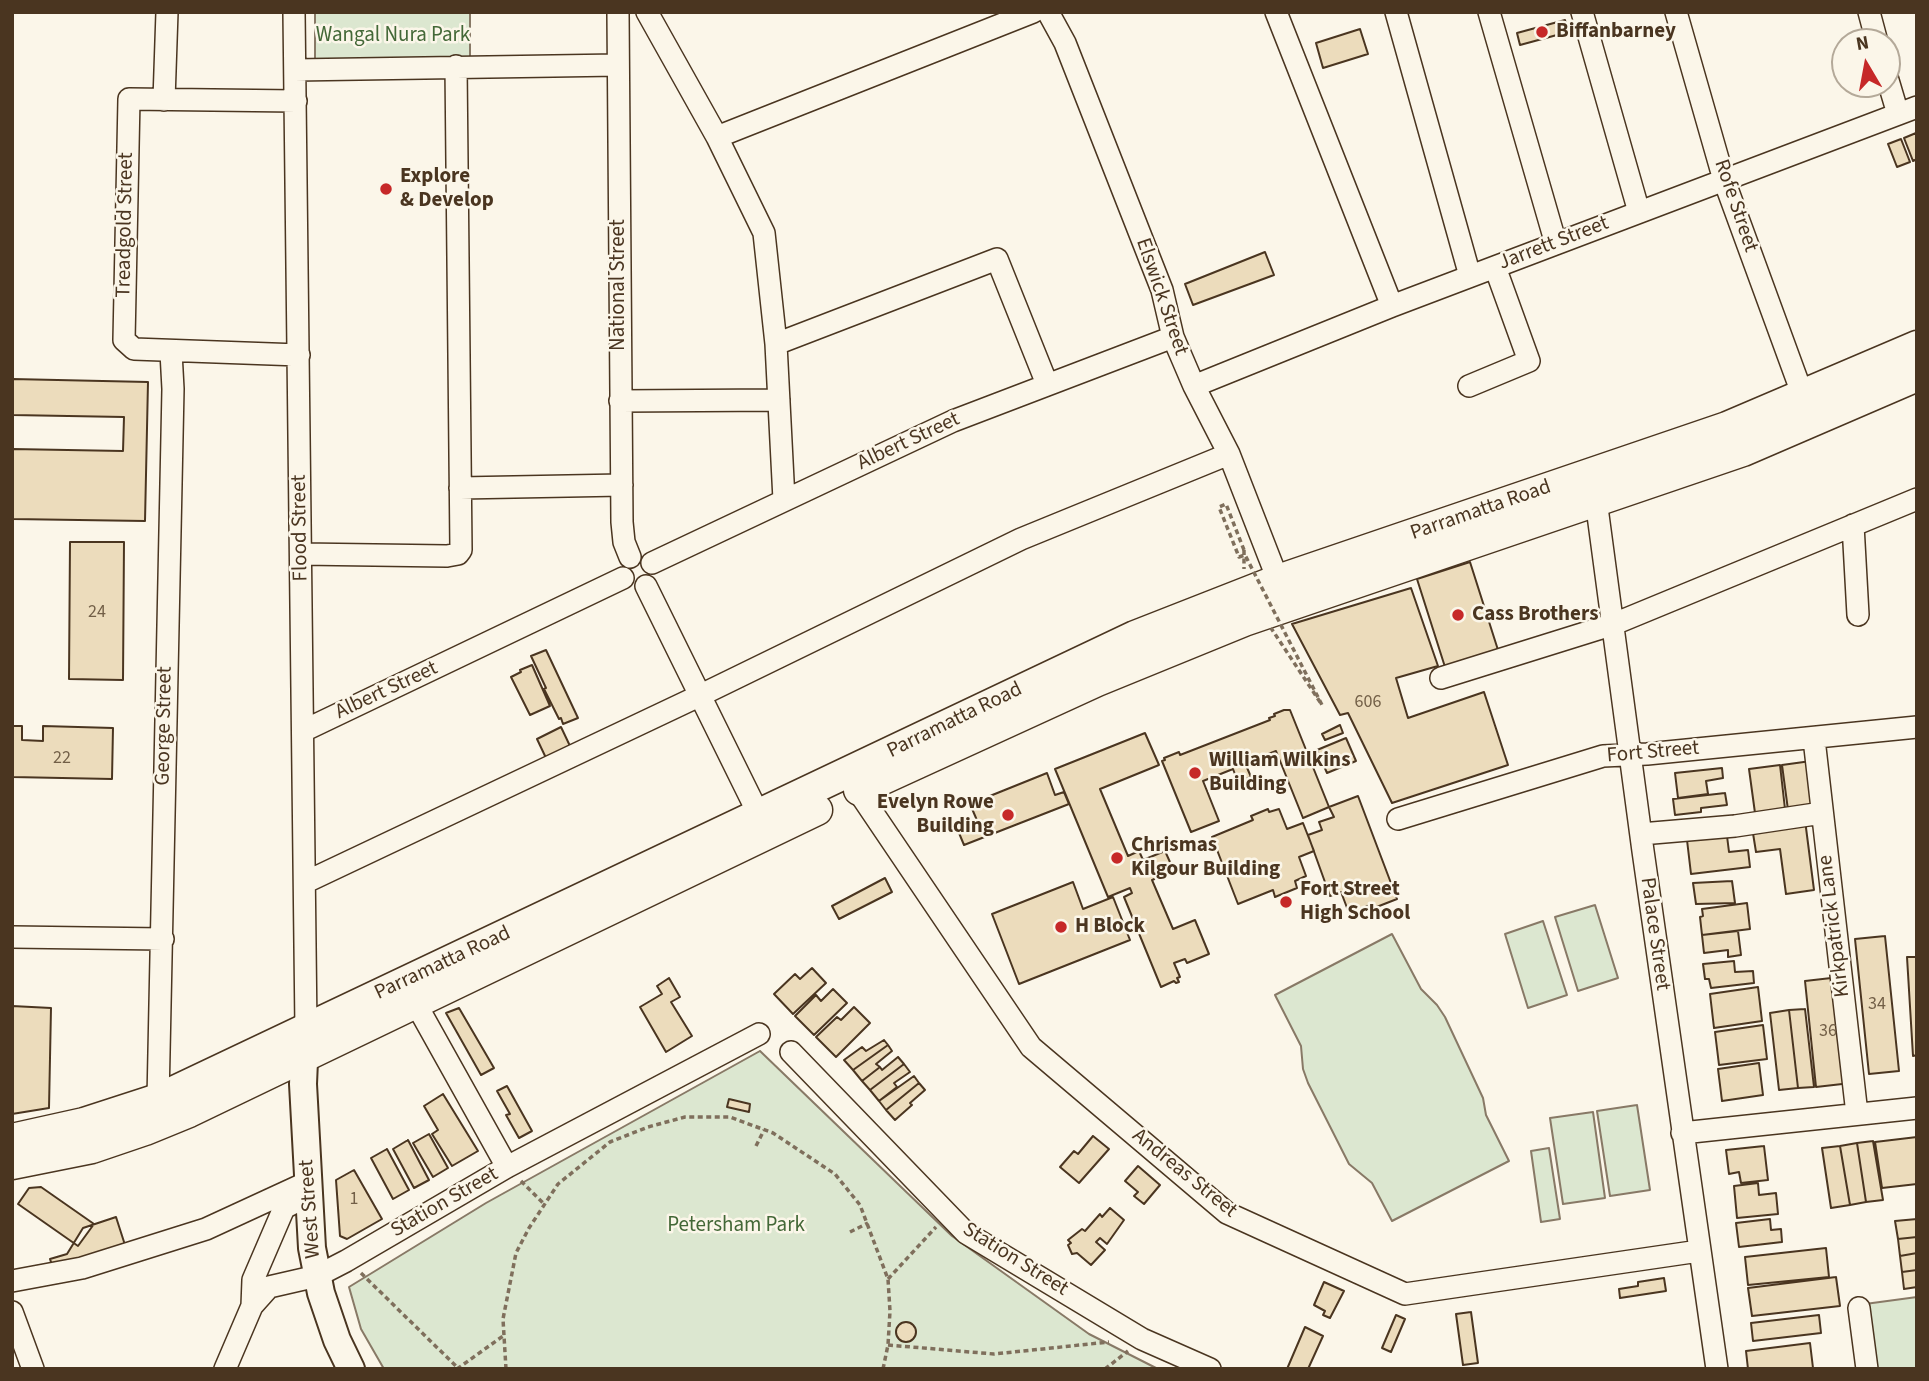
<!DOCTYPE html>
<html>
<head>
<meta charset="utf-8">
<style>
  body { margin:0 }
  #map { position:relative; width:1929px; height:1381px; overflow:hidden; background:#fbf6e9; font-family:"Source Sans 3",sans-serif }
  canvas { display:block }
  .frame { position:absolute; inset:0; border:14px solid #4a3520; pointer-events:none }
  .north { position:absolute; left:1831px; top:28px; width:70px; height:70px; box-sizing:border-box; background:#fbf6e9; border:2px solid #b4a999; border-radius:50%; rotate:350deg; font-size:19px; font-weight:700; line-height:28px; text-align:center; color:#4a3520 }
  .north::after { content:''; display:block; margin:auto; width:24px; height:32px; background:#c62828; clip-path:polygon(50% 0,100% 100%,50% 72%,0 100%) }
</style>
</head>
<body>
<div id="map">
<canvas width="1929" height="1381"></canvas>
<div class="frame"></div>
<div class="north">N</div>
</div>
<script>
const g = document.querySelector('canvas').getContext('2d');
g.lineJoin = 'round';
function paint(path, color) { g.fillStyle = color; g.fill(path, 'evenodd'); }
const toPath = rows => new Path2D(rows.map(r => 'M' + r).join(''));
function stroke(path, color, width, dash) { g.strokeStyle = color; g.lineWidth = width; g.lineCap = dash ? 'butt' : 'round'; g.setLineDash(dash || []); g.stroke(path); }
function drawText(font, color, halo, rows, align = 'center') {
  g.font = font + ' "Source Sans 3",sans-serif'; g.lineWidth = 5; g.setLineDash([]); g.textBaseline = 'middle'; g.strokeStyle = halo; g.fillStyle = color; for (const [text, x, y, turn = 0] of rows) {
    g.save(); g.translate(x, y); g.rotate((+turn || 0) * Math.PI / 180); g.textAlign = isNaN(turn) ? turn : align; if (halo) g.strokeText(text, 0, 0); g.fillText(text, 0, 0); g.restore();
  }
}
const green = toPath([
  [315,12,470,12,470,58,315,60,315,12],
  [1595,905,1618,978,1578,991,1555,917,1595,905],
  [1543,921,1567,995,1528,1008,1505,934,1543,921],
  [1392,934,1421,989,1437,1005,1445,1017,1483,1098,1486,1115,1509,1161,1392,1221,1372,1183,1349,1164,1308,1083,1303,1069,1301,1046,1275,995,1392,934],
  [760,1051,952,1236,1089,1334,1158,1369,384,1369,361,1329,349,1287,486,1203,760,1051],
  [1637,1105,1650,1190,1610,1196,1597,1111,1637,1105],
  [1593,1112,1605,1198,1563,1204,1550,1118,1593,1112],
  [1549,1148,1560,1219,1541,1222,1531,1151,1549,1148],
  [1917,1297,1917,1369,1874,1369,1865,1304,1917,1297]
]);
const building = toPath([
  [1565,20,1568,32,1520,45,1517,33,1565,20],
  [1360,29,1368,54,1323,68,1316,43,1360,29],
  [1916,133,1917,159,1913,161,1904,138,1916,133],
  [1901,139,1910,162,1897,167,1888,144,1901,139],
  [1265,252,1274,275,1193,305,1185,284,1265,252],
  [12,379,148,382,145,521,12,519,12,449,123,451,124,417,12,415,12,379],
  [70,542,124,542,123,680,69,679,70,542],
  [1470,562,1498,650,1445,667,1417,579,1470,562],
  [1411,588,1438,666,1396,678,1408,718,1484,692,1508,765,1392,803,1348,713,1340,715,1292,624,1411,588],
  [546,650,578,718,563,724,561,718,559,719,544,689,546,688,531,656,546,650],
  [532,665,550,706,530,715,511,677,521,672,520,670,532,665],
  [1284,710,1290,710,1329,807,1303,818,1276,751,1245,763,1251,777,1238,782,1233,769,1203,781,1219,821,1191,832,1162,761,1165,760,1164,758,1179,752,1180,755,1270,720,1269,718,1275,716,1274,714,1284,710],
  [1340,725,1343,733,1325,740,1322,734,1340,725],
  [12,726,22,726,22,740,43,741,43,726,113,728,112,779,12,777,12,726],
  [561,727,570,746,546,758,537,739,561,727],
  [1145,733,1159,765,1100,789,1128,856,1139,851,1143,860,1165,851,1174,871,1152,880,1173,929,1195,920,1209,954,1187,963,1185,959,1174,963,1180,977,1177,978,1179,982,1176,983,1174,981,1161,987,1124,897,1132,893,1130,888,1108,897,1055,769,1145,733],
  [1346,738,1356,761,1327,773,1317,750,1346,738],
  [1811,761,1817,806,1788,810,1782,765,1811,761],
  [1780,765,1785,809,1755,813,1749,769,1780,765],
  [1722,768,1723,778,1706,781,1708,794,1678,798,1675,773,1722,768],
  [1047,773,1055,795,1064,792,1069,804,964,845,959,833,979,825,970,804,1047,773],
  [1725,793,1727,805,1701,808,1701,812,1675,815,1673,799,1725,793],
  [1358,796,1397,899,1374,908,1373,904,1349,913,1341,892,1330,896,1308,835,1322,830,1319,822,1334,817,1329,807,1358,796],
  [1268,809,1269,812,1279,809,1287,829,1303,823,1314,851,1299,857,1306,876,1295,881,1297,888,1275,897,1273,890,1238,904,1212,837,1253,820,1251,816,1268,809],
  [1805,820,1814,890,1786,894,1780,849,1756,852,1752,827,1805,820],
  [1727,836,1729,852,1748,850,1750,867,1691,874,1687,840,1727,836],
  [885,878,892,892,839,919,832,906,885,878],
  [1732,881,1735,903,1696,904,1693,883,1732,881],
  [1073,882,1083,909,1113,897,1130,940,1019,984,992,914,1073,882],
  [1747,903,1750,929,1702,935,1700,917,1703,916,1702,909,1747,903],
  [1738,931,1741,955,1728,957,1728,950,1704,953,1702,935,1738,931],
  [1885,936,1899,1071,1869,1074,1855,939,1885,936],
  [1907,957,1917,957,1917,1055,1913,1056,1907,957],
  [1734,961,1735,972,1753,971,1754,983,1711,988,1709,979,1705,979,1703,964,1734,961],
  [812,968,826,983,793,1014,774,994,795,974,800,979,812,968],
  [1840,977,1851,1083,1816,1087,1805,981,1840,977],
  [669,978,680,997,671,1002,692,1036,666,1052,640,1007,662,994,657,986,669,978],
  [1758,987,1762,1021,1714,1028,1710,994,1758,987],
  [833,989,847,1003,814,1035,795,1016,816,995,821,1001,833,989],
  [12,1006,51,1008,49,1108,12,1114,12,1006],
  [854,1007,870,1023,836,1057,816,1037,837,1017,841,1020,854,1007],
  [459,1008,494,1068,481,1075,446,1013,459,1008],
  [1805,1009,1814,1087,1798,1088,1789,1010,1805,1009],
  [1789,1010,1798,1088,1779,1090,1770,1013,1789,1010],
  [1763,1025,1767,1059,1719,1065,1715,1032,1763,1025],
  [884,1040,888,1045,853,1070,844,1060,862,1047,866,1051,884,1040],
  [888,1045,892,1051,876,1064,880,1067,862,1081,853,1070,888,1045],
  [898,1057,904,1064,870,1090,862,1081,880,1067,882,1070,898,1057],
  [1759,1063,1763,1095,1722,1101,1718,1069,1759,1063],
  [904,1064,910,1072,894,1083,897,1087,879,1101,870,1090,904,1064],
  [914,1076,919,1083,886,1110,879,1101,914,1076],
  [919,1083,925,1090,910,1103,912,1105,895,1120,886,1110,919,1083],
  [507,1086,532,1131,519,1138,506,1115,510,1114,497,1091,507,1086],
  [443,1094,478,1151,452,1166,432,1134,438,1130,424,1106,443,1094],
  [729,1099,750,1104,749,1112,727,1107,729,1099],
  [429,1134,448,1168,433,1177,413,1143,429,1134],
  [1093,1136,1109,1149,1079,1183,1060,1167,1074,1151,1078,1154,1093,1136],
  [1917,1137,1917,1184,1882,1188,1875,1142,1917,1137],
  [408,1140,429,1180,414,1188,393,1149,408,1140],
  [1873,1141,1883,1200,1866,1202,1857,1143,1873,1141],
  [1857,1143,1866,1202,1850,1205,1840,1146,1857,1143],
  [1764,1146,1768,1180,1741,1183,1739,1172,1729,1174,1726,1150,1764,1146],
  [1840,1146,1850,1205,1831,1208,1822,1148,1840,1146],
  [387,1149,409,1190,393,1199,371,1158,387,1149],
  [1138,1166,1160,1185,1144,1204,1134,1196,1138,1192,1125,1181,1138,1166],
  [354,1170,382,1219,347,1239,340,1236,336,1180,354,1170],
  [1758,1183,1759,1195,1776,1193,1778,1214,1737,1218,1734,1186,1758,1183],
  [41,1187,94,1224,78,1246,18,1204,29,1188,41,1187],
  [1110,1208,1124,1220,1107,1244,1100,1238,1096,1242,1105,1250,1091,1265,1077,1253,1072,1254,1068,1245,1071,1243,1068,1240,1082,1229,1085,1231,1100,1214,1102,1217,1110,1208],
  [116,1217,125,1245,61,1265,52,1265,50,1259,67,1254,83,1228,116,1217],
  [1770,1219,1771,1230,1781,1229,1782,1242,1739,1247,1736,1223,1770,1219],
  [1917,1219,1917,1237,1898,1239,1895,1221,1917,1219],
  [1917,1237,1917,1253,1900,1256,1898,1239,1917,1237],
  [1826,1248,1829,1277,1748,1285,1745,1257,1826,1248],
  [1917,1253,1917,1270,1902,1272,1900,1256,1917,1253],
  [1917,1270,1917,1287,1904,1289,1902,1272,1917,1270],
  [1836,1277,1840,1306,1752,1316,1748,1288,1836,1277],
  [1664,1278,1666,1291,1620,1298,1619,1289,1638,1286,1638,1282,1664,1278],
  [1324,1282,1344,1291,1330,1318,1323,1315,1325,1311,1314,1305,1324,1282],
  [1471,1312,1478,1363,1463,1365,1456,1314,1471,1312],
  [1396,1315,1405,1319,1391,1352,1382,1348,1396,1315],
  [1819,1315,1821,1333,1753,1341,1751,1323,1819,1315],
  '896 1332a10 10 0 1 1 20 0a10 10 0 1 1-20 0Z',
  [1305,1327,1323,1336,1308,1369,1287,1369,1305,1327],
  [1810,1343,1813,1368,1748,1369,1746,1351,1810,1343]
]);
const path = toPath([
  [1244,550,1244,569],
  [756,1146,764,1130],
  [521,1181,544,1204],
  [850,1232,868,1223],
  [361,1273,459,1369],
  [888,1279,936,1227],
  [888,1345,994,1354,1109,1342],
  [457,1369,503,1336],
  [506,1369,503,1319,516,1253,529,1228,558,1184,610,1142,648,1127,685,1117,730,1117,773,1133,835,1174,860,1205,888,1279,890,1311,888,1345,883,1369],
  [1105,1369,1128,1351]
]);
const minor = toPath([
  [294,12,306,1029],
  [618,12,622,522,624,542,630,557],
  [647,12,717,137,764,233,776,344,784,500],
  [1048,12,1065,43,1162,290,1173,337,1194,386,1229,454,1278,580],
  [1276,12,1392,306],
  [1396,12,1470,276],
  [1489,12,1556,244],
  [1582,12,1639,212],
  [1676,12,1724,180,1803,396],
  [1869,12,1877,42],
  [295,70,618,65],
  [1887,77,1898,114],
  [164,100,167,12],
  [296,101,129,99,124,340,134,349,299,355],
  [717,137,1033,12],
  [776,344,997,259,1047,384],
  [1194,386,1392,306,1917,107],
  [1469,386,1529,361,1495,267],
  [620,401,779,400],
  [460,488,622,485],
  [1596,500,1643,851,1717,1369],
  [1853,525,1858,615],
  [301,554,447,556,458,554,461,550,456,66],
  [652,563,953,421,1173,337],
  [646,586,759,815],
  [1441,678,1614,624,1917,499],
  [303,731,623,578],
  [1814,739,1857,1114],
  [858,791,1031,1047,1227,1213,1405,1294,1699,1251],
  [1398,819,1603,756,1647,754,1917,727],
  [1641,834,1735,826,1822,813],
  [306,882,701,695,1021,539,1229,454],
  [12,937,163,939],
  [416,1004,507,1167],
  [791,1052,966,1233,1142,1339,1210,1369],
  [158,1099,173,389,171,352],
  [1682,1133,1917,1108],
  [12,1281,82,1268,206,1229,308,1182],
  [252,1306,253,1280,284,1208,307,1196],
  [1859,1308,1867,1369],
  [12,1312,33,1369],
  [225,1369,252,1306,269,1287,317,1276,346,1261,507,1167,759,1034]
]);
const major = toPath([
  [305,1037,303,1084,312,1248,321,1293,337,1340,351,1369]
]);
const highway = toPath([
  [859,790,1097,681,1244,621,1743,451,1917,376],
  [12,1139,84,1123,158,1099,1135,636,1278,580,1727,427,1917,346],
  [12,1164,92,1148,145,1130,189,1112,817,810]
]);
const pathBridge = toPath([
  [1244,550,1226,504,1219,507,1239,557,1245,555,1322,705,1271,628]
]);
const markers = [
  [1542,32,7,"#c62828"],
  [386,189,7,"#c62828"],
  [1458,615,7,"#c62828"],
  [1195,773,7,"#c62828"],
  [1008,815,7,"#c62828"],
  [1117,858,7,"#c62828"],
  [1286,902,7,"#c62828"],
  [1061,927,7,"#c62828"]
];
const numberNames = [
  ["24",97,613],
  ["606",1368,703],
  ["22",62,759],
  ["34",1877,1005],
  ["36",1828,1032],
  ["1",354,1200]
];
const poiNames = [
  ["Biffanbarney",1556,32],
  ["Explore",400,177],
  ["& Develop",400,201],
  ["Cass Brothers",1472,615],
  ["William Wilkins",1209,761],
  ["Building",1209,785],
  ["Evelyn Rowe",994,803,"right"],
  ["Building",994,827,"right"],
  ["Chrismas",1131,846],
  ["Kilgour Building",1131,870],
  ["Fort Street",1300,890],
  ["High School",1300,914],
  ["H Block",1075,927]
];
const parkNames = [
  ["Wangal Nura Park",393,36],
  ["Petersham Park",736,1226]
];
const streetNames = [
  ["Rofe Street",1735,206,71],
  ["Treadgold Street",126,225,-89],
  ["Jarrett Street",1554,244,-21],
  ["National Street",619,285,-90],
  ["Elswick Street",1161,297,71],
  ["Albert Street",909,442,-25],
  ["Parramatta Road",1481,511,-19],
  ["Flood Street",301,528,-91],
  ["Albert Street",387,691,-25],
  ["Parramatta Road",955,721,-26],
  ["George Street",165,726,-89],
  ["Fort Street",1653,753,-5],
  ["Kirkpatrick Lane",1835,926,-97],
  ["Palace Street",1654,934,82],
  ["Parramatta Road",443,964,-25],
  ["Andreas Street",1184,1174,39],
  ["Station Street",445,1203,-30],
  ["West Street",311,1209,-94],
  ["Station Street",1015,1260,32]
];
paint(green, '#dce7d0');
stroke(green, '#887966', 2);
paint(building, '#ecdcbc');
stroke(building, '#4a3520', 2);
stroke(minor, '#4a3520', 24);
stroke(major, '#4a3520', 30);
stroke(highway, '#4a3520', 33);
stroke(path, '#7f6f5c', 3.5, [5, 3.5]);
stroke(minor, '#fbf6e9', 21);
stroke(major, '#fbf6e9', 26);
stroke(highway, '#fbf6e9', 30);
stroke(pathBridge, '#7f6f5c', 3.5, [5, 3.5]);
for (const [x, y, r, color] of markers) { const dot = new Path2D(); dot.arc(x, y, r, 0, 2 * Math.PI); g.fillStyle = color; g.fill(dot); stroke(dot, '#fbf6e9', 2.5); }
drawText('18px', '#725f47', null, numberNames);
drawText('bold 21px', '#4a3520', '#fbf6e9', poiNames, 'left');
drawText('21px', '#436837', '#fbf6e9', parkNames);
drawText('21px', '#4a3520', '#fbf6e9', streetNames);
</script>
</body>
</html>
